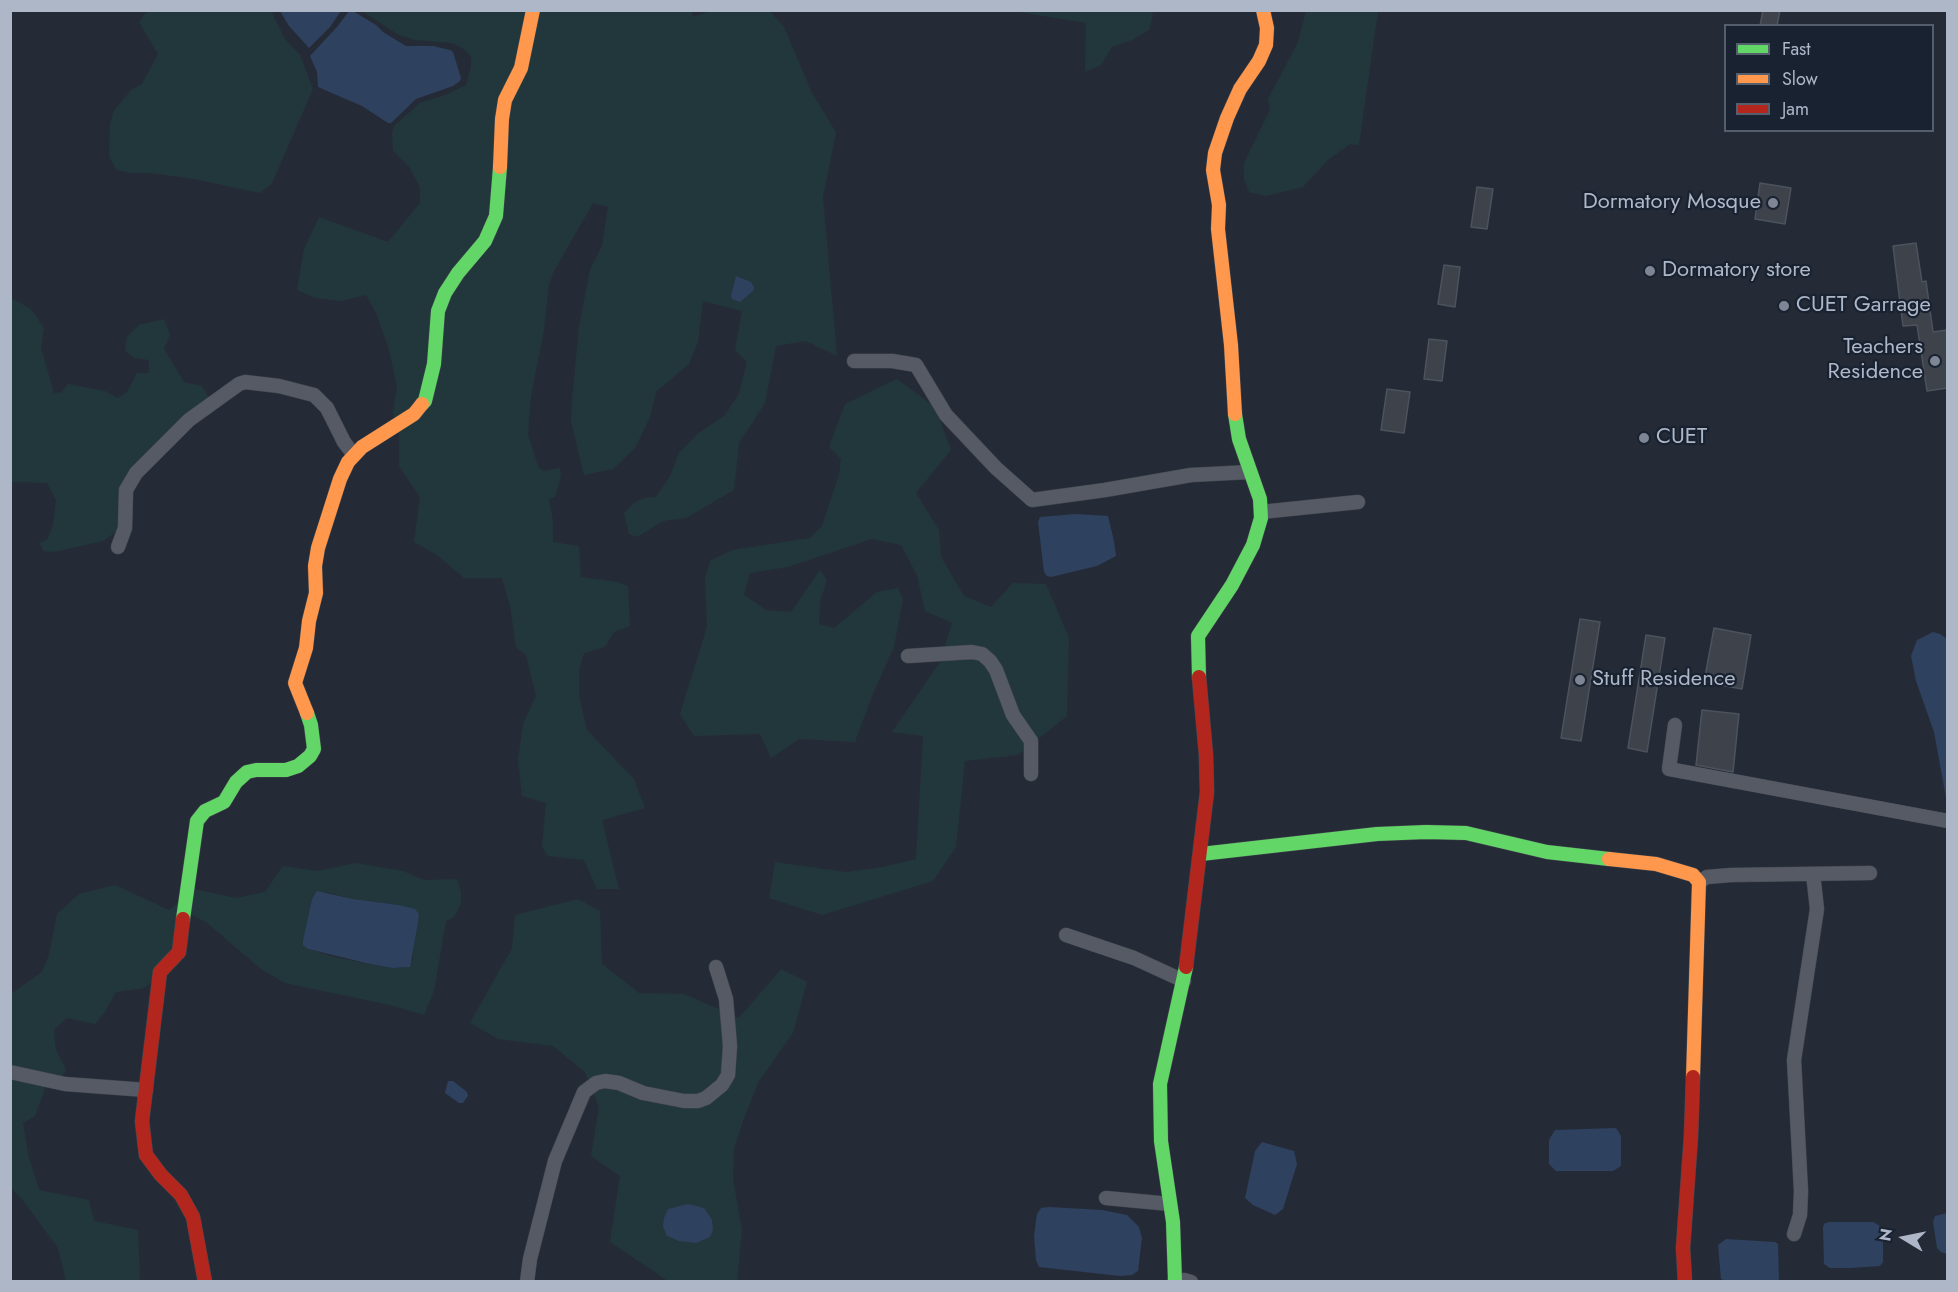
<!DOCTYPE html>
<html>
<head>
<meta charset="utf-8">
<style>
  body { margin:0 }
  #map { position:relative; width:1958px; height:1292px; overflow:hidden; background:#252b36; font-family:Jost,sans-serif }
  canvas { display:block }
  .frame { position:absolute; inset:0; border:12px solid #aeb7c8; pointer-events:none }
  .legend { position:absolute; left:1724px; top:24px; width:210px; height:108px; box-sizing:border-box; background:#182230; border:2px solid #545e6d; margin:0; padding:8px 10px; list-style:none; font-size:18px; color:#aeb7c8 }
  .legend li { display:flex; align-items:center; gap:12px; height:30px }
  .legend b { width:30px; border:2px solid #545e6d }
  .north { position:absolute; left:1874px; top:1208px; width:60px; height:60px; -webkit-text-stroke:4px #182230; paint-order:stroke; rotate:280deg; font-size:16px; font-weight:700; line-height:24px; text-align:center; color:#aeb7c8 }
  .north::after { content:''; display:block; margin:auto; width:21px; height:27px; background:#aeb7c8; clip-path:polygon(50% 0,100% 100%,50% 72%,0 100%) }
</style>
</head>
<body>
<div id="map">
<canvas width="1958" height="1292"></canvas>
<div class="frame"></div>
<ul class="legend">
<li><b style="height:8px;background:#63d668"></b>Fast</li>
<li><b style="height:8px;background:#ff974d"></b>Slow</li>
<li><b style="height:8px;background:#b3261e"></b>Jam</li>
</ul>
<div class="north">N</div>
</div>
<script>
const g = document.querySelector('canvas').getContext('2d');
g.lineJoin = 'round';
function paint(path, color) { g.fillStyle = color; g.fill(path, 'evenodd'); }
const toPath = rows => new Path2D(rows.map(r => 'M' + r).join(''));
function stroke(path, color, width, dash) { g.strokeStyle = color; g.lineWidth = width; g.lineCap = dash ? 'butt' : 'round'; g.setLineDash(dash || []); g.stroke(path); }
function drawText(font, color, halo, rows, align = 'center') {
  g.font = font + ' Jost,sans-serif'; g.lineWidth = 4.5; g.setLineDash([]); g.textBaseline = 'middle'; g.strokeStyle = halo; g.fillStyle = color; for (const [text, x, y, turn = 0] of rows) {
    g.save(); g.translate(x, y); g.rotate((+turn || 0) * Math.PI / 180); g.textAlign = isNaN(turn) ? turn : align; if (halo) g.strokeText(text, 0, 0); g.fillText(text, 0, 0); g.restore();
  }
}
const green = toPath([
  [769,10,784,27,812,93,836,132,823,197,837,356,806,341,776,346,765,403,739,443,734,490,686,518,663,521,637,537,629,534,624,513,634,503,644,498,656,497,670,476,679,453,697,434,724,416,739,394,747,362,735,350,742,311,703,301,698,342,689,364,656,392,650,417,635,448,613,469,584,475,571,421,572,401,579,327,590,270,602,246,608,207,593,203,554,271,549,284,544,330,531,396,528,434,538,466,543,471,560,468,561,476,555,497,549,499,553,521,553,542,579,546,581,577,617,582,628,586,630,626,614,632,605,647,584,653,579,670,579,695,587,730,634,779,645,808,602,820,619,889,597,889,584,860,548,856,542,847,546,803,522,796,518,760,523,724,536,696,526,655,516,647,510,606,502,578,464,578,437,555,414,542,420,497,399,466,399,434,393,413,397,387,389,349,376,313,366,295,341,301,316,298,297,290,304,249,319,217,388,242,420,203,420,187,410,168,393,151,392,134,394,126,420,103,448,94,466,85,471,67,471,56,461,47,452,43,415,40,399,35,362,11,693,11,692,17,711,11],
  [147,11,271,11,285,39,300,55,313,89,272,183,260,193,194,179,150,173,130,173,117,170,109,157,110,123,114,111,131,90,142,84,158,54,139,22],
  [1151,11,1153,15,1149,30,1132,40,1112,47,1101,65,1085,72,1086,23,1013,11],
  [1306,11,1378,11,1359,145,1350,144,1329,159,1303,187,1266,196,1249,192,1244,179,1244,163,1270,110,1268,99,1298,42],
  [11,298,31,309,44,328,41,348,54,393,62,392,68,384,105,391,118,398,127,392,137,373,149,373,149,360,134,358,125,350,127,337,139,325,164,319,170,335,164,349,184,382,202,386,209,398,133,474,127,524,103,541,54,552,44,551,39,543,47,540,53,525,56,500,47,483,11,482],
  [897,379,935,407,951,450,916,493,939,530,941,557,964,596,991,607,1013,583,1046,584,1069,638,1067,716,1018,755,965,761,956,847,933,881,822,915,769,898,775,862,846,872,883,867,916,859,923,736,892,732,940,662,952,623,925,611,917,575,901,545,872,539,788,567,750,573,744,595,766,610,791,612,820,570,827,580,820,601,819,624,834,628,877,592,898,588,903,599,894,647,872,696,855,742,799,739,771,758,760,734,694,736,680,714,707,627,705,579,710,561,732,550,810,538,822,526,839,475,841,459,829,447,845,404],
  [355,863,403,871,424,880,457,879,461,892,461,904,454,917,446,921,434,991,424,1015,390,1005,285,983,261,969,206,922,189,914,171,968,144,988,116,992,105,1012,95,1024,67,1018,54,1030,56,1050,66,1070,57,1086,46,1086,35,1116,23,1123,28,1154,39,1190,89,1200,94,1221,138,1230,140,1281,66,1281,58,1248,22,1199,11,1188,10,997,12,993,42,972,49,955,57,914,79,894,115,885,169,910,194,889,236,898,265,892,283,866,318,871],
  [326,892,353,899,399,905,419,915,412,960,403,968,392,968,334,957,308,949,303,940,312,899],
  [578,899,600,911,602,964,639,993,684,994,739,1018,781,969,807,982,793,1033,759,1081,744,1118,734,1148,733,1179,742,1230,737,1281,668,1281,610,1242,620,1176,591,1156,599,1107,585,1072,553,1046,498,1039,470,1023,512,948,515,915]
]);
const water = toPath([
  [280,11,341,11,330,27,309,48,289,26],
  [349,11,353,11,376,25,383,32,406,46,433,46,450,50,453,52,461,78,460,81,453,86,416,99,391,123,388,123,362,106,318,87,317,72,310,56,337,27],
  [736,276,751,282,754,287,753,291,740,302,732,299,731,296],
  [1076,514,1108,516,1114,541,1116,556,1097,566,1051,577,1047,576,1044,572,1038,522,1040,517],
  [1933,632,1940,634,1947,639,1947,803,1934,732,1916,681,1911,656,1917,640],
  [317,891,353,899,399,905,415,909,419,914,418,923,410,967,392,968,366,963,308,949,303,945,303,940,312,899],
  [448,1081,453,1081,467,1092,468,1096,463,1103,459,1103,445,1093],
  [1616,1128,1621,1136,1621,1166,1613,1171,1556,1171,1549,1164,1549,1140,1555,1130],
  [1262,1142,1294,1151,1297,1164,1283,1209,1275,1215,1253,1205,1245,1198,1255,1151],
  [688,1204,704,1208,712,1220,713,1230,710,1237,696,1243,679,1241,667,1236,663,1226,664,1218,668,1209],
  [1049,1207,1102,1210,1127,1215,1139,1227,1142,1238,1138,1271,1132,1275,1120,1276,1039,1267,1036,1260,1034,1236,1037,1214,1041,1208],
  [1947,1213,1948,1213,1947,1254,1941,1252,1937,1248,1933,1222,1935,1216],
  [1830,1222,1873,1222,1880,1226,1883,1233,1883,1262,1880,1266,1851,1268,1830,1268,1824,1264,1823,1227,1825,1223],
  [1726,1239,1775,1242,1778,1244,1779,1281,1726,1281,1721,1279,1718,1245]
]);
const building = toPath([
  [1763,10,1780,10,1777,26,1760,26,1763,10],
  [1760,183,1791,188,1785,224,1755,219,1760,183],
  [1477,187,1493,189,1487,229,1471,227,1477,187],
  [1916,243,1922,282,1926,281,1933,332,1947,330,1947,388,1927,391,1917,325,1903,326,1893,246,1916,243],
  [1444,265,1460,267,1455,307,1438,304,1444,265],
  [1429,339,1447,341,1442,381,1424,379,1429,339],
  [1387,389,1410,392,1404,433,1381,430,1387,389],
  [1580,619,1600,622,1581,741,1561,738,1580,619],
  [1714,628,1751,635,1742,689,1704,682,1714,628],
  [1646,635,1665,638,1647,752,1628,748,1646,635],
  [1702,710,1739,714,1733,772,1696,765,1702,710]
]);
const street = toPath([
  [854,361,892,361,916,365,946,415,996,468,1032,500,1105,490,1191,475,1250,472],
  [1261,512,1358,502],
  [118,547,125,528,126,490,136,473,189,420,239,384,245,382,279,386,314,395,327,408,344,442,354,455],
  [908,656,972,652,982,654,990,661,996,670,1013,715,1031,741,1031,774],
  [1675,725,1669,769,1948,821],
  [1699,882,1707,877,1731,875,1870,873],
  [1066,935,1134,958,1184,981],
  [10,1072,65,1084,146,1090],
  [1106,1198,1170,1204],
  [1794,1234,1800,1215,1801,1191,1794,1060,1817,909,1813,874],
  [527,1282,530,1259,555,1161,584,1092,596,1083,605,1081,619,1083,643,1093,684,1101,698,1101,706,1098,722,1085,728,1075,730,1046,726,999,716,967],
  [1174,1282,1184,1280,1191,1282]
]);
const fast = toPath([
  [422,404,425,401,434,364,438,311,445,293,458,273,485,241,496,216,500,167],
  [1199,677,1198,636,1232,585,1253,545,1261,518,1260,499,1239,439,1235,414],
  [1201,854,1377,834,1426,832,1466,833,1547,852,1609,859],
  [183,919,197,821,205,811,224,802,236,782,247,772,256,770,286,770,298,766,310,756,314,749,311,725,307,713],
  [1175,1281,1173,1222,1161,1141,1160,1084,1186,967]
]);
const slow = toPath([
  [500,167,502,119,505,100,521,68,533,10],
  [1235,414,1231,345,1218,229,1219,205,1213,170,1215,153,1227,118,1240,89,1259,61,1266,45,1267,28,1263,10],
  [307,713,295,683,306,648,309,621,316,593,315,566,318,548,340,479,348,462,362,447,414,414,422,404],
  [1609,859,1656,864,1693,875,1699,882,1693,1077]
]);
const jam = toPath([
  [183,919,179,952,160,972,142,1121,146,1155,161,1175,181,1195,193,1217,205,1282],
  [1186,967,1207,792,1206,755,1199,677],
  [1685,1282,1683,1248,1691,1136,1693,1077]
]);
const markers = [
  [1773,203,6,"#7e8695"],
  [1650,271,6,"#7e8695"],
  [1784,306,6,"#7e8695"],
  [1935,361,6,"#7e8695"],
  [1644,438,6,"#7e8695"],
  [1580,680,6,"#7e8695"]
];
const poiNames = [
  ["Dormatory Mosque",1761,203,"right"],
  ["Dormatory store",1662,271],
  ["CUET Garrage",1796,306],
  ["Teachers",1923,348,"right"],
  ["Residence",1923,373,"right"],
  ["CUET",1656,438],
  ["Stuff Residence",1592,680]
];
paint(green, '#22373c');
paint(water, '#2e415f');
paint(building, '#3d424b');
stroke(building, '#4d535d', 1.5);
stroke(street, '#42464e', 15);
stroke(fast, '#42464e', 15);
stroke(slow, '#42464e', 15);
stroke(jam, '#42464e', 15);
stroke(street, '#565a64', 14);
stroke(fast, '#63d668', 14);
stroke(slow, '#ff974d', 14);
stroke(jam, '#b3261e', 14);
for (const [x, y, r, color] of markers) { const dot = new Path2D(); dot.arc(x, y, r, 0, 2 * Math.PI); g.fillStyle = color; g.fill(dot); stroke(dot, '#182230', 2); }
drawText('22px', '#aeb7c8', '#182230', poiNames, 'left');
</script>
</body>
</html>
